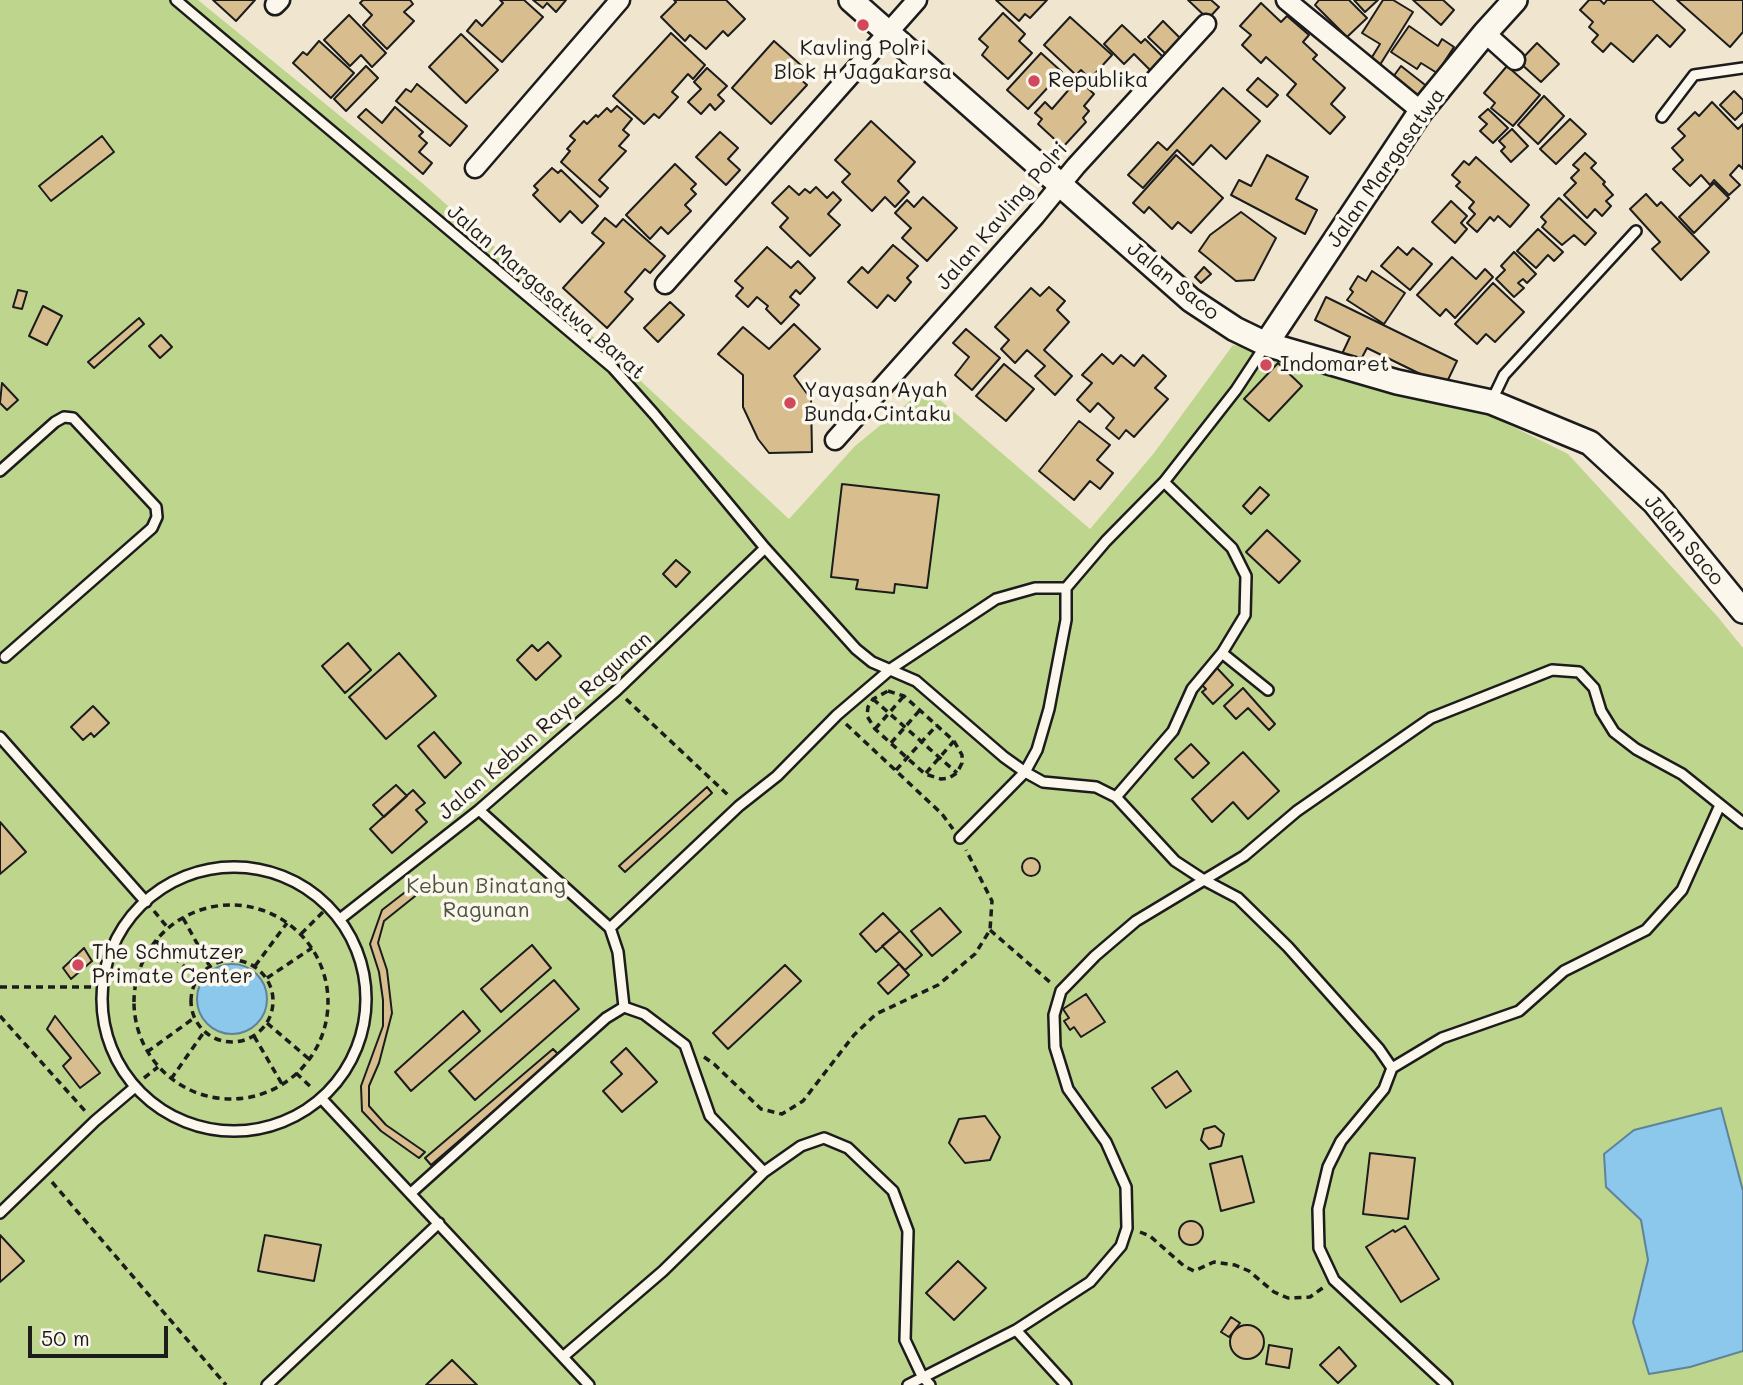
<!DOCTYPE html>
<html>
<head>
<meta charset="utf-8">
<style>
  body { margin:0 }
  #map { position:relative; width:1743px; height:1385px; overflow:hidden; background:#f0e6d0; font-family:Mali,sans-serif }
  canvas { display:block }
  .scale { position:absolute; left:28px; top:1326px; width:140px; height:32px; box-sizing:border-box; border:4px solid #1c1c1c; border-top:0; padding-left:9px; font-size:21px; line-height:24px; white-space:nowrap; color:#1c1c1c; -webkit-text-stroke:5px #fbf7ec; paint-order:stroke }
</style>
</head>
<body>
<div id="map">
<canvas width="1743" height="1385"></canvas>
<div class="scale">50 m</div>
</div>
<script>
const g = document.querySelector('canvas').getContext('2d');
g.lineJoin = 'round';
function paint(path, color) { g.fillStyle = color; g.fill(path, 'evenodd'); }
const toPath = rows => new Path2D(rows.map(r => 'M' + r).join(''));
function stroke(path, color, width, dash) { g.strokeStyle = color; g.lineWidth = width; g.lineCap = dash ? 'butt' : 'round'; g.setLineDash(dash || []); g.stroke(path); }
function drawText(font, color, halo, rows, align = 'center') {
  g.font = font + ' Mali,sans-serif'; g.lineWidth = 7; g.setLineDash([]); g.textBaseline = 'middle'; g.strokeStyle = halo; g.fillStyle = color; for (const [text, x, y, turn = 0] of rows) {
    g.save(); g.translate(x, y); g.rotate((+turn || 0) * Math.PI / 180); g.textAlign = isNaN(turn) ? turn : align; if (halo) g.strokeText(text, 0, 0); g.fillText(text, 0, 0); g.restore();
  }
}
const green = toPath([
  [0,0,198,0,421,182,543,290,789,519,855,446,926,388,1090,529,1154,453,1233,345,1447,394,1568,454,1717,616,1743,648,1743,1385,0,1385]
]);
const water = toPath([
  '197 999a35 35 0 1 1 70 0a35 35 0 1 1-70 0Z',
  [1721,1108,1743,1191,1743,1351,1690,1367,1649,1374,1633,1322,1648,1260,1641,1220,1606,1187,1604,1154,1634,1130,1721,1108]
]);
const building = toPath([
  [213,0,255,0,236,21,213,0],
  [363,0,410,0,413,4,404,12,414,21,387,49,363,25,372,15,360,3,363,0],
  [500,0,524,0,543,17,502,62,467,31,476,20,482,26,503,3,500,0],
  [533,0,566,0,556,12,547,3,543,8,533,0],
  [674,0,726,0,745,19,728,36,723,31,706,49,690,35,685,41,661,17,676,2,674,0],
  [996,0,1047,0,1030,18,1025,14,1019,21,996,0],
  [1188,0,1211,0,1219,7,1208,19,1188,0],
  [1319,0,1349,0,1367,18,1347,37,1315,5,1319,0],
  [1354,0,1378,0,1365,12,1354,0],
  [1383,0,1393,0,1413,12,1378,68,1369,62,1380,44,1362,33,1383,0],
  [1413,0,1443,0,1454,10,1441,25,1413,0],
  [1589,0,1600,0,1604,4,1607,0,1652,0,1685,30,1670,47,1657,35,1633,62,1611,43,1603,52,1592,42,1598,35,1589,27,1593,22,1580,10,1589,0],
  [1677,0,1743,0,1743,32,1730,47,1677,0],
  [1261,3,1281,22,1287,16,1309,35,1303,42,1317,55,1313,59,1345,88,1331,104,1345,117,1330,134,1287,95,1296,84,1266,57,1261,63,1242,45,1251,35,1240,26,1261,3],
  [1003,13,1025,34,1019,41,1032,53,1008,79,982,55,988,47,979,39,1003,13],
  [349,15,386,53,372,67,361,55,350,66,324,40,349,15],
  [1070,17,1112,55,1090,79,1081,70,1076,75,1044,45,1070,17],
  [1163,21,1185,43,1170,58,1148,37,1163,21],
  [1122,25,1141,43,1145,39,1166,60,1153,73,1134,54,1124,64,1104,44,1122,25],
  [1409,26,1438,46,1442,39,1454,47,1437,73,1421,63,1417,69,1391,52,1409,26],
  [671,33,705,65,693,79,688,74,672,92,678,97,659,118,654,114,644,124,613,96,671,33],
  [461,34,498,70,466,103,429,67,461,34],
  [319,41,354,73,331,98,293,63,303,52,307,55,319,41],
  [774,41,803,67,796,75,807,85,771,124,732,88,774,41],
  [1537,43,1559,64,1541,82,1519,62,1537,43],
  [1041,53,1062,72,1028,109,1007,90,1041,53],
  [366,66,378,78,346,111,334,99,366,66],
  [1401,66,1429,88,1421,98,1393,77,1401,66],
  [1507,66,1540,95,1513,126,1491,108,1495,103,1484,93,1507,66],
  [707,68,727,86,718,95,724,101,715,110,710,104,701,114,688,102,701,89,694,82,707,68],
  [1258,78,1278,95,1267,107,1247,90,1258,78],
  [1078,79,1094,94,1084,106,1089,111,1083,118,1086,122,1063,147,1038,124,1042,119,1035,113,1045,102,1052,109,1078,79],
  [417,84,467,126,450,146,396,101,406,89,411,92,417,84],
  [1223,88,1260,121,1226,159,1211,145,1193,165,1177,150,1143,188,1128,175,1158,142,1167,150,1223,88],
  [1734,91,1743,100,1743,112,1735,120,1720,105,1734,91],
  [1544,96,1564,116,1538,144,1518,125,1544,96],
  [1712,102,1738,129,1743,124,1743,169,1739,165,1730,175,1740,185,1729,195,1714,180,1710,185,1701,175,1690,186,1673,169,1683,160,1672,148,1685,136,1678,129,1695,112,1699,116,1712,102],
  [617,106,632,119,623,130,629,135,619,146,626,151,599,180,608,188,600,197,561,162,570,151,567,149,575,140,570,136,584,121,587,124,596,115,598,117,607,108,611,112,617,106],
  [395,107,423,132,419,136,427,143,419,152,432,163,423,174,358,117,366,109,382,123,395,107],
  [1488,109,1508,128,1493,143,1480,131,1487,124,1479,117,1488,109],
  [1570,119,1586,134,1556,164,1540,149,1570,119],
  [871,121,915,162,898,181,909,192,895,207,885,197,872,211,842,182,850,174,835,160,871,121],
  [1512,129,1528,146,1511,162,1501,151,1505,147,1499,141,1512,129],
  [720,132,738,148,728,159,740,170,726,185,696,157,720,132],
  [102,136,114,152,51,201,39,186,102,136],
  [1585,153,1596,163,1591,168,1605,182,1603,184,1613,195,1606,201,1611,206,1602,216,1595,209,1587,218,1564,195,1576,183,1571,178,1579,170,1573,165,1585,153],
  [1176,155,1223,198,1191,233,1178,222,1172,229,1149,207,1144,213,1133,203,1176,155],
  [1267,155,1308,177,1296,199,1317,210,1305,234,1231,195,1239,180,1251,186,1267,155],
  [1476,157,1529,205,1510,227,1498,216,1494,221,1490,217,1477,232,1467,223,1475,214,1469,208,1474,202,1456,186,1460,182,1452,175,1464,161,1469,165,1476,157],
  [675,164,696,184,691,189,696,194,685,205,691,211,668,234,661,227,650,239,626,215,675,164],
  [552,168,558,173,561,170,598,206,582,223,570,211,560,222,533,195,538,190,534,186,552,168],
  [1714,183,1729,198,1694,233,1679,217,1714,183],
  [789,186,799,195,805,189,810,193,816,187,827,198,833,192,841,200,828,214,840,225,810,256,780,227,788,218,772,203,789,186],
  [1646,194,1657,206,1661,202,1709,252,1681,280,1652,249,1660,242,1630,209,1646,194],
  [923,197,957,228,927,261,902,238,911,228,895,213,907,200,914,207,923,197],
  [1559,198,1596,233,1585,245,1574,235,1562,245,1542,227,1546,222,1541,217,1559,198],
  [1451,201,1467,216,1461,223,1467,229,1455,243,1432,222,1451,201],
  [1241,212,1276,238,1254,280,1236,281,1199,251,1210,235,1241,212],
  [605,218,616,227,623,219,665,256,650,273,645,269,625,292,633,299,607,328,563,288,604,243,592,233,605,218],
  [1538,229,1563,252,1554,261,1548,255,1536,268,1517,251,1538,229],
  [893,245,918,266,907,278,911,282,895,301,888,295,877,308,848,282,862,267,868,273,893,245],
  [767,247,791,268,798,261,815,278,800,294,796,290,790,297,799,305,781,324,766,309,768,306,757,297,748,307,736,296,743,288,735,281,767,247],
  [1398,247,1407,255,1413,248,1432,264,1410,290,1381,266,1398,247],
  [1514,252,1536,274,1527,283,1523,279,1518,283,1524,288,1514,297,1496,279,1505,270,1501,266,1514,252],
  [1452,257,1476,279,1485,269,1493,277,1455,318,1446,309,1440,316,1417,295,1452,257],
  [1204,267,1211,274,1201,283,1195,277,1204,267],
  [1372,271,1405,293,1384,324,1347,300,1353,292,1350,289,1358,276,1366,281,1372,271],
  [1493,283,1524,312,1495,342,1486,334,1477,344,1455,324,1493,283],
  [1049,287,1065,301,1057,310,1069,322,1044,350,1072,376,1055,395,1035,376,1045,366,1027,350,1015,363,1001,349,1009,340,995,327,1031,288,1040,296,1049,287],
  [18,290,27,292,22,309,13,307,18,290],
  [1326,297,1457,361,1445,386,1367,348,1358,365,1341,356,1350,337,1315,320,1326,297],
  [670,302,684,315,658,342,644,328,670,302],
  [43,306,62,316,47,345,29,336,43,306],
  [139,318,144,324,94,368,88,362,139,318],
  [794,324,820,349,794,376,811,399,812,452,769,453,758,439,743,407,743,375,718,354,743,327,769,349,794,324],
  [966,329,1000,358,972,390,955,375,969,357,953,343,966,329],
  [161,335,172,347,160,358,149,346,161,335],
  [1102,354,1113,364,1121,355,1134,366,1143,355,1166,376,1155,388,1168,399,1134,437,1126,430,1119,439,1106,428,1114,418,1098,403,1090,412,1077,400,1092,383,1082,375,1102,354],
  [1278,363,1302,386,1269,421,1244,399,1278,363],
  [1004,364,1034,389,1006,421,976,396,1004,364],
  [2,383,18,400,7,410,0,403,2,383],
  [1079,421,1110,445,1097,460,1113,473,1100,489,1090,481,1074,500,1039,471,1079,421],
  [842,484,939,495,927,588,895,584,894,593,856,589,858,580,831,577,842,484],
  [1260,487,1269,495,1251,514,1243,506,1260,487],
  [1267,530,1300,561,1279,583,1246,552,1267,530],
  [676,560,690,572,676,587,663,574,676,560],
  [548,642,561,656,536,680,517,660,532,645,538,651,548,642],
  [348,643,371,670,345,693,322,666,348,643],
  [399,653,436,696,386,739,349,697,399,653],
  [1216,667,1233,685,1213,704,1202,692,1206,689,1200,683,1216,667],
  [1243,688,1275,724,1269,730,1248,708,1236,719,1224,706,1243,688],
  [93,706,109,723,94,737,91,733,83,740,71,727,93,706],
  [434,732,461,763,445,778,418,746,434,732],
  [1191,744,1209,763,1193,778,1175,759,1191,744],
  [1243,752,1279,791,1248,819,1233,802,1212,822,1192,799,1243,752],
  [396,785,407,796,384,817,373,805,396,785],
  [707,787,712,793,625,872,619,866,707,787],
  [413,790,425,803,416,810,427,822,392,853,370,829,413,790],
  [0,822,26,852,0,874,0,822],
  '1022 867a9 9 0 1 1 18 0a9 9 0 1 1-18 0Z',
  [413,886,419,893,384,921,378,943,387,970,392,1013,379,1063,369,1086,369,1106,386,1125,425,1152,419,1158,381,1131,362,1111,361,1086,383,1026,383,1000,379,972,370,944,382,910,413,886],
  [940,908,961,932,932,956,911,931,940,908],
  [883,913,900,931,876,952,860,934,883,913],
  [900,931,922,955,905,970,882,946,900,931],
  [532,945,551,968,501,1012,481,989,532,945],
  [84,948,92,961,71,979,63,968,84,948],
  [899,964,909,975,888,994,878,983,899,964],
  [785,965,801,981,728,1049,713,1033,785,965],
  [554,980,579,1009,475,1100,449,1071,554,980],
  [1086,994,1105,1022,1081,1037,1074,1027,1070,1030,1064,1021,1069,1018,1063,1009,1086,994],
  [463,1011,480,1031,411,1091,395,1072,463,1011],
  [55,1016,100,1073,80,1088,63,1066,71,1058,47,1029,55,1016],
  [626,1048,657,1082,622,1112,603,1091,622,1074,611,1062,626,1048],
  [553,1049,559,1055,431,1165,425,1158,553,1049],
  [1177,1071,1191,1091,1166,1108,1152,1088,1177,1071],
  [985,1116,1000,1137,990,1160,965,1163,949,1143,959,1119,985,1116],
  [1215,1126,1224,1134,1221,1146,1209,1149,1201,1140,1204,1129,1215,1126],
  [1370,1153,1415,1158,1408,1219,1363,1214,1370,1153],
  [1242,1156,1254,1202,1221,1211,1210,1164,1242,1156],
  '1179 1233a12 12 0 1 1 24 0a12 12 0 1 1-24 0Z',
  [1405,1226,1439,1279,1401,1302,1366,1247,1393,1230,1395,1232,1405,1226],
  [0,1235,24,1261,0,1282,0,1235],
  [265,1235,321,1245,314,1281,258,1271,265,1235],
  [958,1261,986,1288,954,1320,926,1293,958,1261],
  [1231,1317,1240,1323,1229,1337,1221,1332,1231,1317],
  '1230 1342a17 17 0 1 1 34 0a17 17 0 1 1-34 0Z',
  [1269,1345,1292,1349,1289,1368,1266,1364,1269,1345],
  [1339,1347,1356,1366,1338,1383,1320,1365,1339,1347],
  [452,1360,477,1385,426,1385,452,1360]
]);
const path = toPath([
  [888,691,904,696,954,741,962,755,962,763,957,773,949,778,941,779,925,774,875,729,867,716,868,707,873,699,888,691],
  [626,699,730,797],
  [873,699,957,773],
  [846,724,942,814,953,829],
  [875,729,904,696],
  [891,743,920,710],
  [896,770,937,725],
  [926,773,954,741],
  '134 1002a97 97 0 1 1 194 0a97 97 0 1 1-194 0Z',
  [154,911,168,928],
  [183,918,209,965],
  [990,930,1051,983],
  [301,934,329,906],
  [156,941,197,978],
  '191 1001a41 41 0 1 1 82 0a41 41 0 1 1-82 0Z',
  [255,966,287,923],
  [267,978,312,948],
  [0,987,102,987],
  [0,1016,86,1112],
  [267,1023,309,1059],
  [254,1036,282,1084],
  [147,1052,194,1018],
  [704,1057,714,1064,761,1109,782,1114,803,1101,854,1035,876,1014,938,985,975,954,990,930,992,901,966,850],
  [296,1073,313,1089],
  [144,1078,158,1067],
  [171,1079,204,1032],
  [52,1182,226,1385],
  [1140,1232,1150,1236,1184,1266,1194,1271,1214,1262,1235,1265,1249,1271,1274,1292,1288,1298,1310,1297,1324,1287]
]);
const lane = toPath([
  [176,0,613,368,654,414,765,548,856,649,872,662,916,681,1004,757,1025,772,1043,782,1096,787,1116,797,1175,861,1204,880,1238,898,1288,947,1379,1049,1392,1068,1384,1089,1341,1141,1328,1167,1318,1209,1319,1248,1334,1280,1447,1385],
  [1662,117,1694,75,1743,68],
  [1491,402,1504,375,1636,231],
  [0,471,55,422,64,417,73,418,156,507,157,517,152,528,5,657],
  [1222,653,1268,690],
  [0,737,146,902],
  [1116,797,1173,731,1192,689,1222,653,1245,615,1246,576,1232,548,1164,482],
  [479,810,610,928],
  [960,838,1025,772,1037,750,1049,709,1066,620,1066,588,1106,541,1164,482,1236,390,1265,346],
  '102 999a132 132 0 1 1 264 0a132 132 0 1 1-264 0Z',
  [340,919,479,810,617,690,765,548],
  [624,1007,644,1014,685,1045,710,1116,764,1172],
  [1392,1068,1442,1038,1519,1011,1564,971,1646,930,1682,890,1720,805],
  [321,1098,589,1385],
  [411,1193,606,1018,624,1007,618,952,610,928,739,806,777,776,837,715,892,668,996,599,1035,588,1066,588],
  [0,1213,95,1121,135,1087],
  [1016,1330,1066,1385],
  [564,1356,663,1271,764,1172,801,1146,824,1138,848,1148,893,1191,908,1231,905,1340,922,1376,930,1385],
  [267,1385,439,1223],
  [908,1385,1016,1330,1090,1282,1121,1246,1127,1228,1126,1187,1106,1142,1068,1089,1055,1047,1054,1015,1061,991,1095,956,1136,921,1244,856,1297,811,1431,718,1552,670,1579,672,1594,688,1601,711,1614,732,1636,749,1682,774,1743,823]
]);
const street = toPath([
  [1286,0,1421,111],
  [275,5,280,0],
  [1485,33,1515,60],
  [475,168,620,0],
  [665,284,917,0],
  [835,440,1035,216,1076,166,1206,24]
]);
const secondary = toPath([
  [851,0,1191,300,1235,329,1266,344,1397,382,1491,402,1590,443,1654,502,1743,611],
  [1266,344,1421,111,1485,33,1515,0]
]);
const markers = [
  [863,25,7,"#d1495b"],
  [1034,81,7,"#d1495b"],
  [1266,365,7,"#d1495b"],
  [790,403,7,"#d1495b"],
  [78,965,7,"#d1495b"]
];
const poiNames = [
  ["Kavling Polri",863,49,"center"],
  ["Blok H Jagakarsa",863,73,"center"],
  ["Republika",1048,81],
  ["Indomaret",1280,365],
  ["Yayasan Ayah",804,391],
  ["Bunda Cintaku",804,415],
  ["The Schmutzer",92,953],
  ["Primate Center",92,977]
];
const streetNames = [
  ["Jalan Margasatwa",1386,168,-55],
  ["Jalan Kavling Polri",1002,216,-49],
  ["Jalan Saco",1173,281,39],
  ["Jalan Margasatwa Barat",546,292,41],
  ["Jalan Saco",1684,540,50],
  ["Jalan Kebun Raya Ragunan",545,726,-41]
];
const parkNames = [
  ["Kebun Binatang",486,887],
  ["Ragunan",486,911]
];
paint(green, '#bdd58c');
paint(water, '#8cc7ec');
stroke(water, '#5f8399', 2);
paint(building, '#d8be8e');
stroke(building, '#1c1c1c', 2);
stroke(lane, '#1c1c1c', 14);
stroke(street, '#1c1c1c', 23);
stroke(secondary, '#1c1c1c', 28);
stroke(path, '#1c1c1c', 3.5, [7, 5]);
stroke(lane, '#fbf7ec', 9);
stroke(street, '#fbf7ec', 18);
stroke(secondary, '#fbf7ec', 23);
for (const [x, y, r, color] of markers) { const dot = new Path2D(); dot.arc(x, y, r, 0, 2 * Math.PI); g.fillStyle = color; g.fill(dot); stroke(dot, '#fbf7ec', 2.5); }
drawText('21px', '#1c1c1c', '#fbf7ec', poiNames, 'left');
drawText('21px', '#1c1c1c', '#fbf7ec', streetNames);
drawText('21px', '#4c543e', '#fbf7ec', parkNames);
</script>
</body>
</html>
